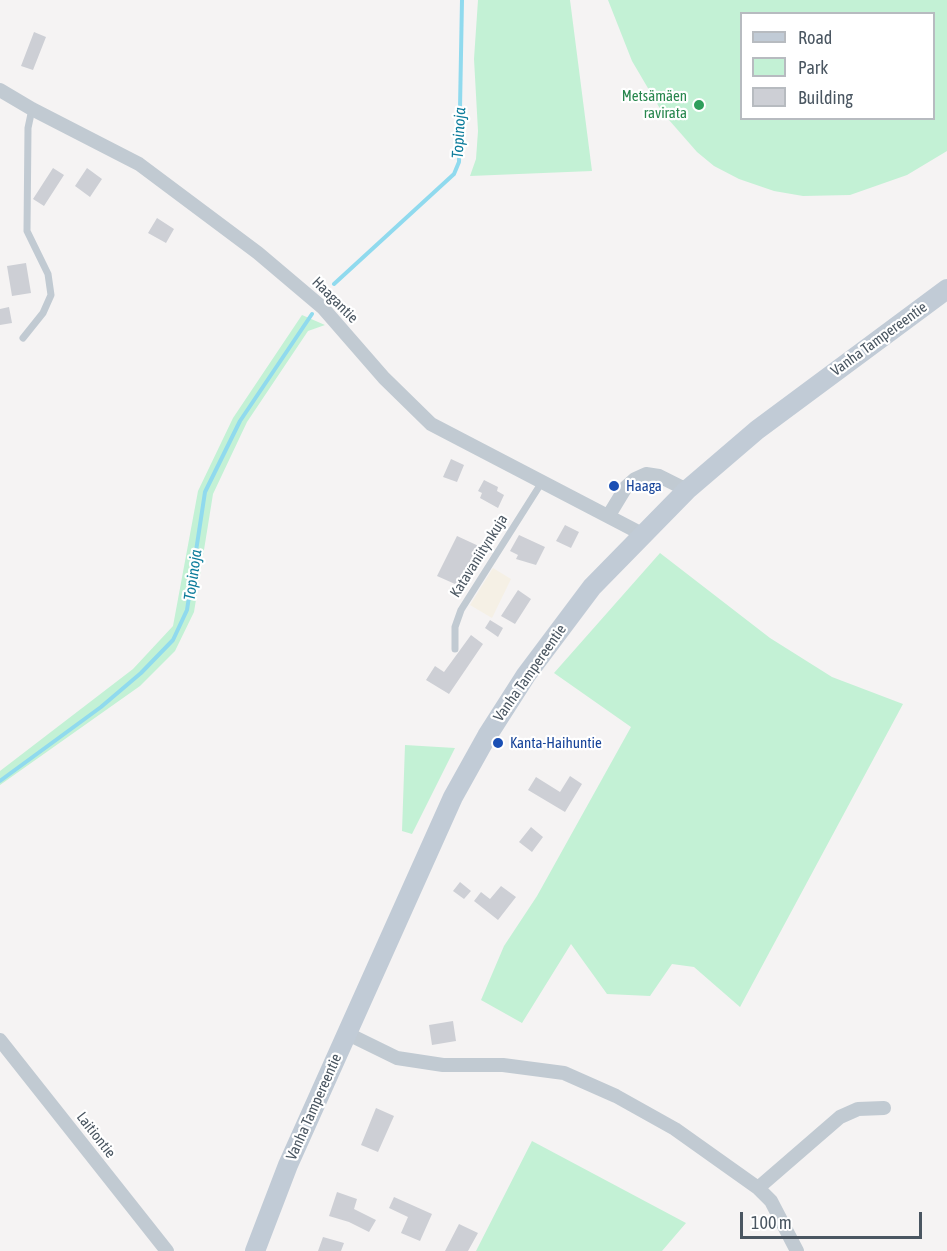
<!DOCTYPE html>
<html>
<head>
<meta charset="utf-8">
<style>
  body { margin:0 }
  #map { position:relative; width:947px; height:1251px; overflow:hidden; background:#f5f3f3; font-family:"Asap Condensed",sans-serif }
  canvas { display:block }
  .legend { position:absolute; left:740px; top:12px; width:195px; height:108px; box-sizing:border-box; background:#fff; border:2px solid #b7bbc0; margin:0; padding:8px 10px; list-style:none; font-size:18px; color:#4a5661 }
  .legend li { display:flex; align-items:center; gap:12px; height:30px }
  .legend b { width:30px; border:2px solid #b7bbc0 }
  .scale { position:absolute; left:740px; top:1212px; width:182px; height:27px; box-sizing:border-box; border:3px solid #4a5661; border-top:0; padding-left:8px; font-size:18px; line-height:21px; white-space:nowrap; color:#4a5661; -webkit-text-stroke:4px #fff; paint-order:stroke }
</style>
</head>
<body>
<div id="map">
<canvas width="947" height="1251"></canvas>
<ul class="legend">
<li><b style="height:8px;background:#c1cbd6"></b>Road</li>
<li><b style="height:16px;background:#c3f1d5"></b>Park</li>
<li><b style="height:16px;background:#cdcfd5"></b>Building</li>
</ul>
<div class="scale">100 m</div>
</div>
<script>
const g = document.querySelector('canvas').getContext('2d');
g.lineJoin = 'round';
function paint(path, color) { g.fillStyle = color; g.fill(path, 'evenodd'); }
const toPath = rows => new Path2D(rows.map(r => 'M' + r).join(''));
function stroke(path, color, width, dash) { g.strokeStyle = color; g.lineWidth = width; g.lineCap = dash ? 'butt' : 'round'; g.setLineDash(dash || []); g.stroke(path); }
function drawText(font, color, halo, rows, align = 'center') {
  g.font = font + ' "Asap Condensed",sans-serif'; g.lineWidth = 4.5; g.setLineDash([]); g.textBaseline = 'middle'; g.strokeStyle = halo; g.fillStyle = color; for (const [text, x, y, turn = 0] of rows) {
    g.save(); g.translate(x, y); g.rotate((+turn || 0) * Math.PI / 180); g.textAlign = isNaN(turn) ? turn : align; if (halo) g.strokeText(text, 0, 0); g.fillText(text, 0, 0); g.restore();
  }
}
const green = toPath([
  [478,0,570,0,592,171,470,176,476,159,478,131,474,59],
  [608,0,947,0,947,151,907,175,850,195,803,196,774,191,739,179,714,166,697,152,662,112,632,61],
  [742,14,934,14,934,118,742,118],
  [302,315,325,325,308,331,247,422,213,494,194,612,175,651,140,686,0,785,0,771,133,669,173,626,198,491,233,418],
  [660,553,770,638,832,677,903,704,740,1007,694,967,672,964,650,996,607,994,571,944,522,1023,481,1000,504,946,537,896,631,727,554,673],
  [405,745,455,748,412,834,402,831],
  [532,1141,686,1223,662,1251,476,1251]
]);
const sand = toPath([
  [493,568,511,579,492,618,470,605]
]);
const stream = toPath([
  [334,284,454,174,459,162,462,0],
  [0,781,101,707,141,673,173,640,187,610,205,492,240,421,312,314]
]);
const building = toPath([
  [34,32,46,37,33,70,21,66],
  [53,168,64,175,44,206,33,199],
  [87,168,102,179,90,197,75,186],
  [157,218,174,229,166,243,148,233],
  [26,263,31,293,12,296,7,266],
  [9,307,12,323,0,325,0,309],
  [451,459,464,465,457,482,443,477],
  [484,480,498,487,497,491,504,495,498,508,480,498,482,493,478,491],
  [565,525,579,532,571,548,556,541],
  [519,535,545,547,536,565,516,559,518,555,510,551],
  [457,536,483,548,464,588,437,576],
  [518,590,531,599,515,624,501,616],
  [490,620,503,628,498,637,485,628],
  [471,635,483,644,449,694,426,680,435,666,444,672],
  [570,776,582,784,565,812,528,790,536,777,560,792],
  [531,827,543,837,532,852,519,842],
  [460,882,471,891,464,899,453,891],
  [501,886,516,897,498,920,474,901,481,892,490,899],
  [453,1021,456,1041,432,1045,429,1025],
  [376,1108,394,1116,378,1152,361,1145],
  [337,1192,357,1199,354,1209,376,1220,369,1232,349,1222,329,1216],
  [394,1197,432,1214,420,1241,401,1233,408,1217,389,1208],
  [459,1224,478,1233,468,1251,445,1251],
  [323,1237,344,1243,341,1251,318,1251]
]);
const service = toPath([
  [23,338,43,313,51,295,48,274,27,231,28,128,32,109],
  [455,649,455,627,461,610,542,482]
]);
const minor = toPath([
  [0,90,32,109,139,164,258,253,323,308,384,378,431,424,642,534],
  [609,515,626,487,635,479,646,474,659,476,687,490],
  [348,1034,397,1058,443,1065,503,1065,564,1073,616,1096,675,1129,758,1188,771,1201,797,1251],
  [0,1040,167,1251],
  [758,1188,840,1117,858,1109,884,1108]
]);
const secondary = toPath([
  [255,1251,288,1165,453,797,487,736,526,675,592,587,687,490,757,430,947,289]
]);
const markers = [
  [699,105,6,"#2e9e5b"],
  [614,486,6,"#1a4fb4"],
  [498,743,6,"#1a4fb4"]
];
const leisureNames = [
  ["Metsämäen",687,96],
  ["ravirata",687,113]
];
const streetNames = [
  ["Haagantie",335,300,45],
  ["Vanha Tampereentie",879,339,-36],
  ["Katavaniitynkuja",479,556,-58],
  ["Vanha Tampereentie",530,673,-55],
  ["Vanha Tampereentie",314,1107,-66],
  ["Laitiontie",96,1135,52]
];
const transitNames = [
  ["Haaga",626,486],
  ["Kanta-Haihuntie",510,743]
];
const waterNames = [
  ["Topinoja",459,133,-87],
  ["Topinoja",193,575,-82]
];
paint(green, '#c3f1d5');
paint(sand, '#f5f0e5');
stroke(stream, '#90daee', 4);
paint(building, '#cdcfd5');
stroke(service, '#c1cad2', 7);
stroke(minor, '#c1cad2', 14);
stroke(secondary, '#c1cbd6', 20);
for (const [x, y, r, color] of markers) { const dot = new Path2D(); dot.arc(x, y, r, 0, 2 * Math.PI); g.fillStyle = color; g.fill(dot); stroke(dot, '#fff', 2); }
drawText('15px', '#27864d', '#fff', leisureNames, 'right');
drawText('15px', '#4a5661', '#fff', streetNames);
drawText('15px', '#164399', '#fff', transitNames, 'left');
drawText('italic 16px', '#0c7c9b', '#fff', waterNames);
</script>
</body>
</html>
